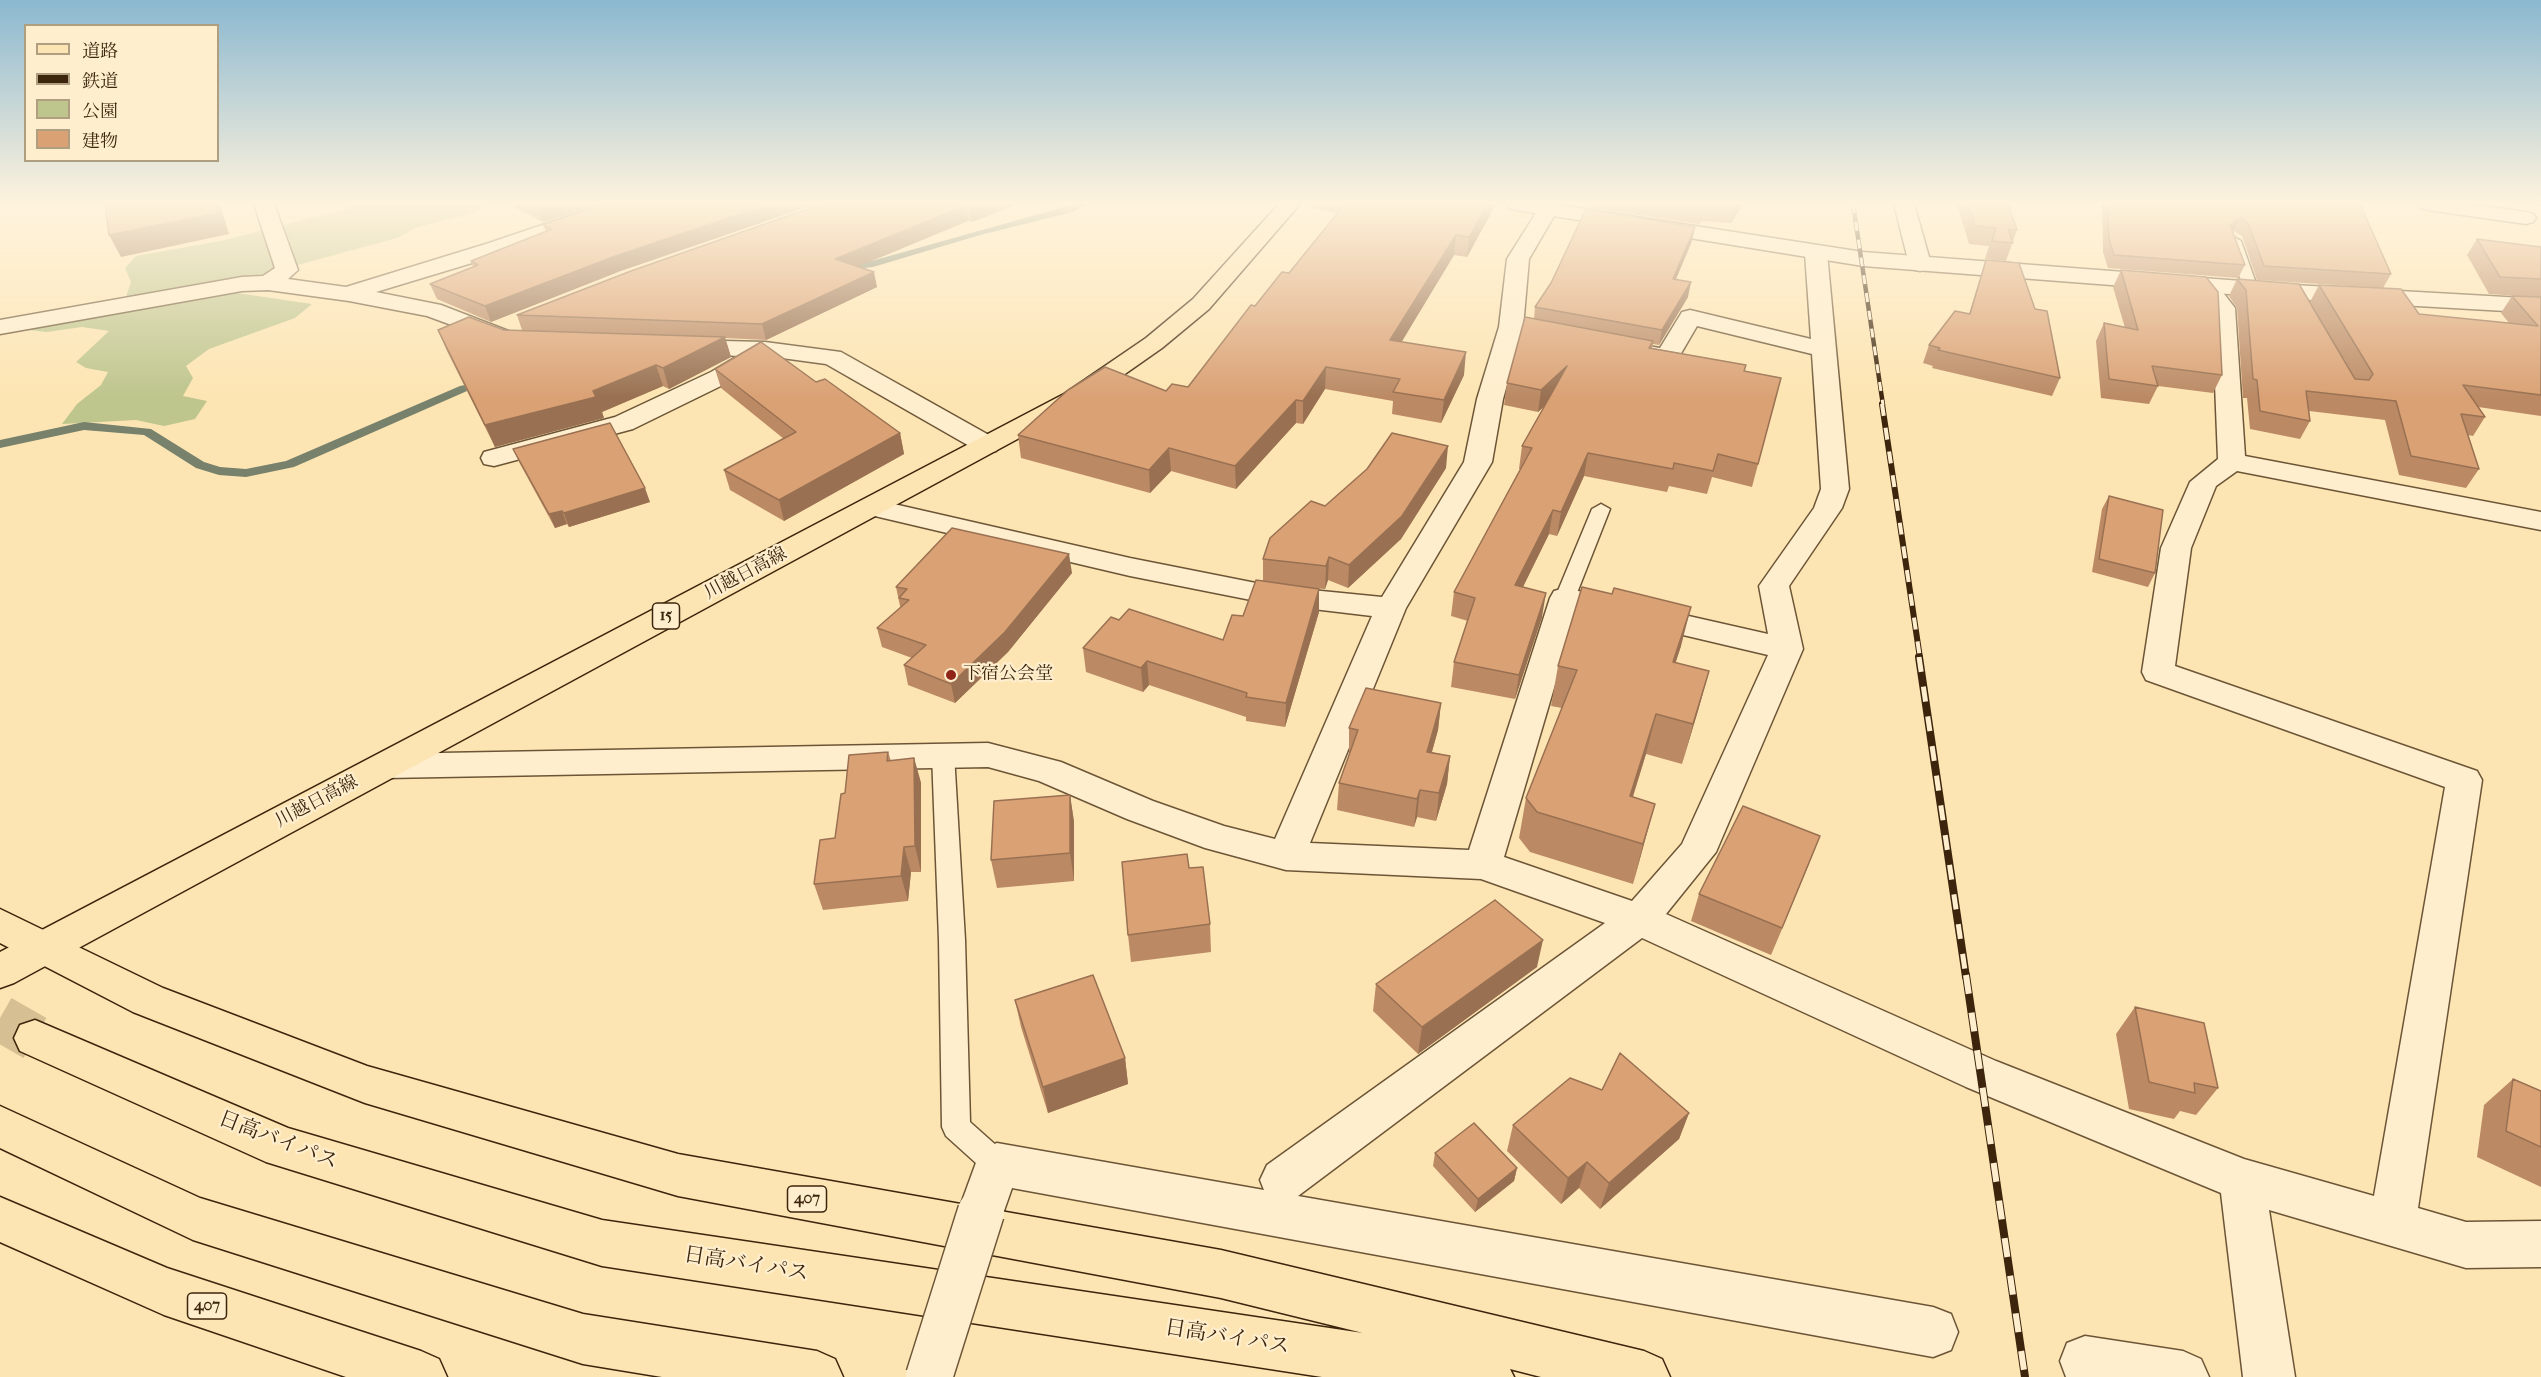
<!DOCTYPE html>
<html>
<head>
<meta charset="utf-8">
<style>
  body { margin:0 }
  #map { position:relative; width:2541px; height:1377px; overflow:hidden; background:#fde5b3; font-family:"IM FELL French Canon","Noto Serif JP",serif }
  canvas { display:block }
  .legend { position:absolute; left:24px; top:24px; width:195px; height:138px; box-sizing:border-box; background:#feeece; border:2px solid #b09e80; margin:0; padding:8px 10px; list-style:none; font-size:18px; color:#3c250c }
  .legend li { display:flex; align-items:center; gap:12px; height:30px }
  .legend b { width:30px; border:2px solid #b09e80 }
</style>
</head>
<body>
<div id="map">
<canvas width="2541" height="1377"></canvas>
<ul class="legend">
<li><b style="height:8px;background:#fde5b3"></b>道路</li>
<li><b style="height:8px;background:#3c250c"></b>鉄道</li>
<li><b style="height:16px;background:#bec58d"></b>公園</li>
<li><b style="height:16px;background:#daa175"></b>建物</li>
</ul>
</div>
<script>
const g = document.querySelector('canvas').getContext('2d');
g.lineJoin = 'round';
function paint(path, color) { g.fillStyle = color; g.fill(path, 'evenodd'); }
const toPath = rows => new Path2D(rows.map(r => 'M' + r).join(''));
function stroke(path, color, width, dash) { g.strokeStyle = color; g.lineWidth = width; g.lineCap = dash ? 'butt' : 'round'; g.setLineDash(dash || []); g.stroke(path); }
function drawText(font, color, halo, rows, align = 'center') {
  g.font = font + ' "IM FELL French Canon","Noto Serif JP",serif'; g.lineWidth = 4.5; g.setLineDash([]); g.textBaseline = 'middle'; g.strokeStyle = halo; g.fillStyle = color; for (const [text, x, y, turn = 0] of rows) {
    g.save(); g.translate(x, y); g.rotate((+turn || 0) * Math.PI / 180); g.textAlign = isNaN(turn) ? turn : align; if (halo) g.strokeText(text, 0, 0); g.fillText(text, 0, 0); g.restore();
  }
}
const green = toPath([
  [357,204,491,204,476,212,418,227,397,238,264,274,237,293,312,304,295,318,209,349,186,366,193,378,183,396,207,401,195,419,164,426,136,420,62,424,77,404,101,385,108,372,86,368,76,362,109,331,82,327,47,332,29,330,45,324,97,315,126,297,131,282,125,268,136,256,220,241,347,209]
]);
const stream = toPath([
  [1075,204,1087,204,1073,212,980,235,873,267,840,271,835,268,840,265,868,262,1075,204],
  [483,381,487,382,487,386,467,391,294,467,246,477,219,475,196,468,144,435,84,430,0,448,0,440,84,422,151,429,204,462,220,467,246,469,286,461,460,386,483,381]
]);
const trunkTunnel = toPath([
  [0,1018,35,1038]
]);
const service = toPath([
  [2234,237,2241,241,2258,289,2256,292,2251,293,2244,289,2227,241,2234,237],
  [1601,504,1610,509,1575,598,1572,602,1565,604,1558,602,1555,598,1592,509,1601,504],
  [943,746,951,749,954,754,965,940,970,1122,1007,1155,1011,1164,1007,1173,997,1177,987,1173,946,1136,942,1127,939,940,932,754,935,749,943,746]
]);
const minor = toPath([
  [254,204,274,204,298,270,288,279,346,287,489,243,604,204,633,204,630,208,505,253,376,292,441,305,511,332,515,337,511,342,503,344,427,316,349,301,268,290,242,291,0,334,0,320,242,277,263,276,275,268,254,204],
  [1552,204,1558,209,1529,259,1523,327,1503,399,1492,462,1406,608,1310,843,1469,850,1550,598,1554,591,1565,588,1768,634,1759,586,1814,508,1821,489,1812,354,1697,326,1676,362,1667,364,1629,357,1620,355,1617,350,1620,345,1629,343,1660,348,1682,312,1690,310,1811,339,1805,253,1808,248,1816,247,1824,248,1827,253,1849,489,1842,508,1789,586,1803,649,1716,852,1666,914,1996,1061,2244,1159,2374,1196,2445,787,2146,680,2142,672,2161,548,2190,482,2218,459,2212,308,2195,286,2198,281,2214,281,2235,308,2245,456,2541,512,2541,530,2237,471,2216,486,2191,548,2175,666,2477,771,2482,780,2418,1208,2466,1222,2541,1221,2541,1267,2466,1268,2269,1210,2295,1377,2243,1377,2221,1193,1966,1087,1642,938,1298,1196,1933,1307,1951,1314,1958,1332,1951,1350,1933,1357,1012,1188,998,1228,981,1234,964,1228,958,1212,981,1149,997,1143,1264,1190,1260,1180,1267,1165,1605,923,1481,879,1286,870,1205,848,1127,819,1039,781,988,767,386,778,374,775,368,766,374,757,386,754,988,743,1061,762,1153,801,1224,826,1275,839,1372,616,1271,604,1130,576,862,513,858,507,862,501,872,499,1130,558,1271,586,1382,597,1464,462,1477,399,1499,327,1507,259,1541,205,1552,204],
  [1577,610,1768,655,1682,844,1632,901,1504,857,1577,610],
  [1894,204,1914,204,1931,264,1928,269,1920,271,1912,269,1909,264,1894,204],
  [2417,204,2469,204,2526,212,2533,214,2536,218,2533,222,2526,224,2427,210,2420,208,2417,204],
  [683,340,765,342,841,352,996,439,1000,445,996,451,987,453,978,451,826,364,767,356,729,382,633,429,494,466,484,464,481,458,484,452,615,417,711,372,738,356,675,352,671,347,675,342,683,340],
  [2085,1336,2183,1351,2201,1359,2209,1377,2066,1377,2060,1361,2067,1343,2085,1336]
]);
const tertiary = toPath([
  [1506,204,1553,204,1863,252,2294,285,2541,299,2541,313,2294,299,1863,266,1516,210,1509,208,1506,204]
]);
const primary = toPath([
  [1279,204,1300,204,1209,309,1162,348,1082,404,14,983,0,988,0,952,1064,394,1146,338,1193,299,1279,204]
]);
const trunk = toPath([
  [0,909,163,988,367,1066,678,1154,1221,1250,1644,1351,1662,1359,1670,1377,1541,1377,1510,1369,1514,1377,1322,1377,602,1266,266,1162,20,1051,14,1038,20,1025,35,1020,288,1128,602,1220,1363,1333,1221,1298,678,1196,365,1103,133,1012,0,943,0,909],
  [0,1106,200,1198,583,1314,817,1351,835,1359,843,1377,662,1377,583,1364,193,1240,0,1148,0,1106],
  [0,1197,167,1268,421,1351,439,1359,447,1377,346,1377,164,1315,0,1242,0,1197]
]);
const railFar3 = toPath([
  [1853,204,1883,405]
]);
const railFar2 = toPath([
  [1882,404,1920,658]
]);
const railFar1 = toPath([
  [1919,657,1966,977]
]);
const rail = toPath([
  [1966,975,2025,1377]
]);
const minorBridge = toPath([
  [929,1377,981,1212]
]);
const wall = toPath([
  [513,204,598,204,543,222,514,207],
  [603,204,618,272,491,322,437,299,430,284,473,267,471,261,546,231,543,225],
  [822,204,1018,204,972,222,968,221,858,266,877,287,766,340,725,338,731,357,669,389,663,386,602,412,604,418,495,447,447,351,438,330,522,330,517,315],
  [1311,204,1496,204,1467,257,1454,255,1401,342,1464,375,1441,423,1392,414,1393,401,1325,389,1303,424,1296,423,1236,489,1171,471,1150,493,1021,458,1018,435,1166,391,1188,387,1255,306,1289,273,1337,213,1311,208],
  [1592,204,1743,204,1731,223,1701,221,1699,224,1592,208],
  [1957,204,2008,204,2017,230,2006,261,1985,259,1989,246,1969,244],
  [2102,204,2360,204,2391,274,2383,288,2257,280,2242,236,2234,231,2233,232,2245,265,2238,278,2108,268,2103,252],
  [1695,227,1692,241,1676,279,1688,297,1659,345,1653,344,1652,348,1746,365,1744,371,1781,378,1752,487,1712,477,1707,494,1669,486,1667,492,1584,476,1557,536,1549,534,1523,587,1542,617,1515,699,1451,687,1454,662,1468,621,1451,616,1454,592,1520,469,1519,469,1522,446,1545,406,1538,412,1504,405,1507,383,1534,319,1535,307],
  [2477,239,2541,247,2541,416,2478,407,2485,417,2473,436,2468,435,2479,469,2466,488,2399,475,2385,420,2309,411,2310,421,2300,439,2250,429,2247,398,2243,398,2237,308,2229,296,2237,279,2310,302,2319,285,2419,314,2509,323,2501,313,2512,296,2517,296,2489,294,2467,255],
  [1986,260,2035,309,2060,378,2052,396,1932,368,1933,366,1923,363,1929,345,1969,314],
  [2121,270,2222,375,2213,393,2158,386,2149,404,2101,398,2096,341,2104,323,2125,328,2113,287],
  [715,369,816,382,900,433,904,454,784,521,730,490,724,470,784,439,721,388],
  [513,449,650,502,569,527,567,524,555,528,519,462],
  [1446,468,1401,539,1348,588,1328,580,1325,589,1311,588,1319,612,1285,727,1246,721,1246,717,1149,685,1143,692,1086,672,1083,648,1119,620,1223,640,1243,616,1263,581,1263,559,1325,506],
  [2109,496,2155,573,2148,587,2092,572,2102,509],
  [1072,573,1008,652,955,703,908,685,904,665,912,658,882,647,877,628,901,607,900,606,896,587],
  [1681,646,1675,663,1709,671,1682,764,1646,754,1633,797,1644,844,1633,884,1530,852,1519,838,1526,798,1562,708,1551,706,1558,666],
  [1441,703,1438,730,1432,752,1450,756,1447,784,1436,821,1417,817,1414,827,1337,810,1339,783,1349,756,1349,728],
  [888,752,891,761,914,758,921,783,921,872,911,872,908,901,823,910,814,884,835,838,845,793],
  [1070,795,1074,822,1074,881,997,888,991,860],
  [1809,864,1771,955,1691,921,1699,894],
  [1189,868,1210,924,1211,952,1131,962,1128,935],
  [1537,967,1418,1054,1373,1011,1376,984],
  [1015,1000,1125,1058,1128,1084,1048,1113,1021,1027],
  [2135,1007,2218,1088,2196,1115,2180,1111,2174,1119,2129,1109,2116,1034],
  [2513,1079,2541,1091,2541,1187,2477,1157,2484,1105],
  [1602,1090,1689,1113,1679,1139,1600,1209,1579,1188,1561,1204,1507,1151,1513,1125],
  [1435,1153,1517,1168,1514,1181,1475,1212,1433,1166]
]);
const shadedWall = toPath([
  [215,204,220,204,229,234,121,257,109,235],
  [549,204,598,204,543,222,538,208],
  [770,204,816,204,618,272,491,322,485,306,613,257],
  [979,204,1018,204,972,222,969,208],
  [1488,204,1496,204,1467,257,1469,237],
  [1704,204,1701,221,1699,224],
  [1737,204,1743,204,1731,223,1735,207],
  [965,206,968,221,838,275,835,259],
  [2240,218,2234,231,2224,238,2230,225],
  [1695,227,1692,241,1670,293,1673,279],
  [1456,235,1454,255,1389,363,1390,340],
  [874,272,877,287,766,340,762,324],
  [1691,282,1688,297,1659,345,1662,330],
  [725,337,731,357,669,389,663,368],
  [1466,352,1464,375,1441,423,1444,400],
  [656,365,663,386,602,412,604,418,495,447,485,425,593,391],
  [1567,366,1563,388,1538,412,1541,390],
  [1326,367,1325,389,1303,424,1303,401],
  [1296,400,1296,423,1236,489,1235,466],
  [900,433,904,454,784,521,779,500],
  [1448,446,1446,468,1401,539,1348,588,1349,565],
  [1169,448,1171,471,1150,493,1149,470],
  [1588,453,1584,476,1557,536,1561,512],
  [645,488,650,502,569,527,564,513],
  [1553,510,1549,534,1512,609,1515,585],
  [562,511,567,524,555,528,549,514],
  [1069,554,1072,573,1008,652,955,703,951,684],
  [1329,557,1328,580,1325,589,1326,566],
  [1319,589,1319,612,1285,727,1286,703],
  [1546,593,1542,617,1515,699,1519,675],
  [1691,607,1681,646,1663,702,1673,662],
  [1147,661,1149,685,1143,692,1141,668],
  [1709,671,1698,711,1682,764,1693,724],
  [1441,703,1438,730,1424,779,1427,752],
  [1656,714,1646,754,1620,836,1630,796],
  [1450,756,1447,784,1436,821,1439,793],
  [914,758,921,783,921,872,915,846],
  [1420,790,1417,817,1414,827,1417,799],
  [1070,795,1074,822,1074,881,1070,853],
  [1655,804,1633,884,1643,844],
  [1820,836,1809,864,1771,955,1782,928],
  [904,847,911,872,908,901,901,876],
  [1543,940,1537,967,1418,1054,1422,1027],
  [1125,1058,1128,1084,1048,1113,1043,1087],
  [1689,1113,1679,1139,1600,1209,1609,1183],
  [1587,1162,1579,1188,1561,1204,1568,1178],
  [1517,1168,1514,1181,1475,1212,1478,1199]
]);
const building = toPath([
  [105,204,215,204,218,213,109,235,105,204],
  [531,204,549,204,538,208,531,204],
  [603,204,770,204,613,257,485,306,430,284,478,265,471,261,552,229,543,225,603,204],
  [822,204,979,204,969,208,965,206,835,259,874,272,762,324,517,315,631,271,822,204],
  [1345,204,1488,204,1469,237,1456,235,1390,340,1466,352,1444,400,1393,392,1400,379,1326,367,1303,401,1296,400,1235,466,1169,448,1149,470,1018,435,1068,390,1105,367,1166,391,1172,384,1188,387,1251,305,1255,306,1282,272,1289,273,1345,204],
  [1677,204,1737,204,1735,207,1704,204,1703,208,1677,204],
  [1968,204,2008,204,2017,230,2008,229,2013,243,1992,241,1996,228,1975,226,1968,204],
  [2107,204,2360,204,2391,274,2264,266,2248,223,2240,218,2230,225,2245,265,2114,255,2109,239,2107,204],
  [1586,209,1695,227,1673,279,1691,282,1662,330,1535,307,1551,283,1586,209],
  [2477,239,2541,247,2541,279,2500,277,2477,239],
  [1986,260,2019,263,2035,309,2047,311,2060,378,1938,350,1940,348,1929,345,1955,311,1970,314,1986,260],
  [2121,270,2206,277,2218,292,2222,375,2152,366,2158,386,2109,379,2104,323,2138,330,2121,270],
  [2237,279,2299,284,2355,379,2369,380,2373,374,2319,285,2401,289,2419,314,2538,326,2512,296,2541,297,2541,395,2463,385,2485,417,2461,414,2479,469,2411,456,2396,401,2306,391,2310,421,2260,411,2257,380,2253,379,2246,290,2237,279],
  [469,317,504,330,725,337,663,368,656,365,593,391,596,397,485,425,438,330,469,317],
  [1525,317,1653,341,1649,348,1746,365,1744,371,1781,378,1758,464,1718,454,1713,471,1674,463,1673,469,1588,453,1561,512,1553,510,1515,585,1546,593,1519,675,1454,662,1475,598,1454,592,1532,448,1522,446,1567,366,1541,390,1507,383,1525,317],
  [761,342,816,382,825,379,900,433,779,500,724,470,796,432,715,369,761,342],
  [610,423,645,488,564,513,562,511,549,514,513,449,610,423],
  [1392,433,1448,446,1402,516,1349,565,1329,557,1326,566,1263,559,1270,538,1311,501,1325,506,1367,469,1392,433],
  [2109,496,2163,510,2155,573,2099,559,2109,496],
  [952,528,1069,554,1005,632,951,684,904,665,926,645,877,628,909,600,899,598,907,589,896,587,952,528],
  [1256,580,1319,589,1286,703,1246,697,1247,693,1147,661,1141,668,1083,648,1111,617,1119,620,1129,609,1223,640,1232,615,1243,616,1256,580],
  [1582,587,1612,594,1614,588,1691,607,1673,662,1709,671,1693,724,1656,714,1630,796,1655,804,1643,844,1537,812,1526,798,1577,670,1558,666,1582,587],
  [1366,688,1441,703,1427,752,1450,756,1439,793,1420,790,1417,799,1339,783,1358,730,1349,728,1366,688],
  [888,752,887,761,914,758,915,846,904,847,901,876,814,884,820,840,835,838,841,794,845,793,849,755,888,752],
  [1070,795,1070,853,991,860,994,801,1070,795],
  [1743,806,1820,836,1782,928,1699,894,1743,806],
  [1187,854,1189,868,1203,867,1210,924,1128,935,1122,862,1187,854],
  [1495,900,1543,940,1422,1027,1376,984,1495,900],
  [1093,975,1125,1058,1043,1087,1015,1000,1093,975],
  [2135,1007,2204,1023,2218,1088,2194,1083,2195,1093,2149,1082,2135,1007],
  [1620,1053,1689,1113,1609,1183,1587,1162,1568,1178,1513,1125,1570,1078,1602,1090,1620,1053],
  [2513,1079,2541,1091,2541,1147,2506,1131,2513,1079],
  [1474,1123,1517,1168,1478,1199,1435,1153,1474,1123]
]);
const markers = [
  [951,675,6,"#8f2418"]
];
const shields = [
  [666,616,27],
  [807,1199,39],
  [207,1306,39]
];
const shieldNames = [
  ["15",666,616],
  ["407",807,1199],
  ["407",207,1306]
];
const streetNames = [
  ["川越日高線",746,574,-28],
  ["川越日高線",317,802,-28]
];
const poiNames = [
  ["下宿公会堂",963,675]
];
const nearStreetnames = [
  ["日高バイパス",278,1141,21],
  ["日高バイパス",746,1265,9],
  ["日高バイパス",1227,1338,9]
];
paint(green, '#bec58d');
paint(stream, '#77816b');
stroke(trunkTunnel, '#d6bf92', 46, [46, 22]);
stroke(service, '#6c5536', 3);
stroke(minor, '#6c5536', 3);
stroke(tertiary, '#6c5536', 3);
stroke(primary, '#3c250c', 3);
stroke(trunk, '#3c250c', 3);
paint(service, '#feeece');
paint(minor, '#feeece');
paint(tertiary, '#feeece');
paint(primary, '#fde5b3');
paint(trunk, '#fde5b3');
stroke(railFar3, '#3c250c', 4.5);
stroke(railFar2, '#3c250c', 6);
stroke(railFar1, '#3c250c', 8);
stroke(rail, '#3c250c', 8);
stroke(railFar3, '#feeece', 3, [9]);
stroke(railFar2, '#feeece', 4, [12]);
stroke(railFar1, '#feeece', 5, [15]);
stroke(rail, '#feeece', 6, [19]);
stroke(minorBridge, '#6c5536', 49, []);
stroke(minorBridge, '#feeece', 46);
paint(wall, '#bb8a65');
paint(shadedWall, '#997152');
paint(building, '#daa175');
stroke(building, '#997152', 1.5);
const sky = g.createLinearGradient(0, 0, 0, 397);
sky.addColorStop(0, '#8bb8d0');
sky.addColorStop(0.51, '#fef3dd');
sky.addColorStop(1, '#fef3dd00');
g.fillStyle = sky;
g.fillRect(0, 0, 2541, 397);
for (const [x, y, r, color] of markers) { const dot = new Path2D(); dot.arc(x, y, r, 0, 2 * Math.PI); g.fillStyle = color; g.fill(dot); stroke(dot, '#feeece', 2); }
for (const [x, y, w] of shields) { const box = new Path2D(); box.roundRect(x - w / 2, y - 13, w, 26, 4.5); g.fillStyle = '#feeece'; g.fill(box); stroke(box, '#3c250c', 1.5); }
drawText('bold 16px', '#3c250c', null, shieldNames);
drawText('18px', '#3c250c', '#feeece', streetNames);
drawText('18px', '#3c250c', '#feeece', poiNames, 'left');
drawText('21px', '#3c250c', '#feeece', nearStreetnames);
</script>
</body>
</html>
